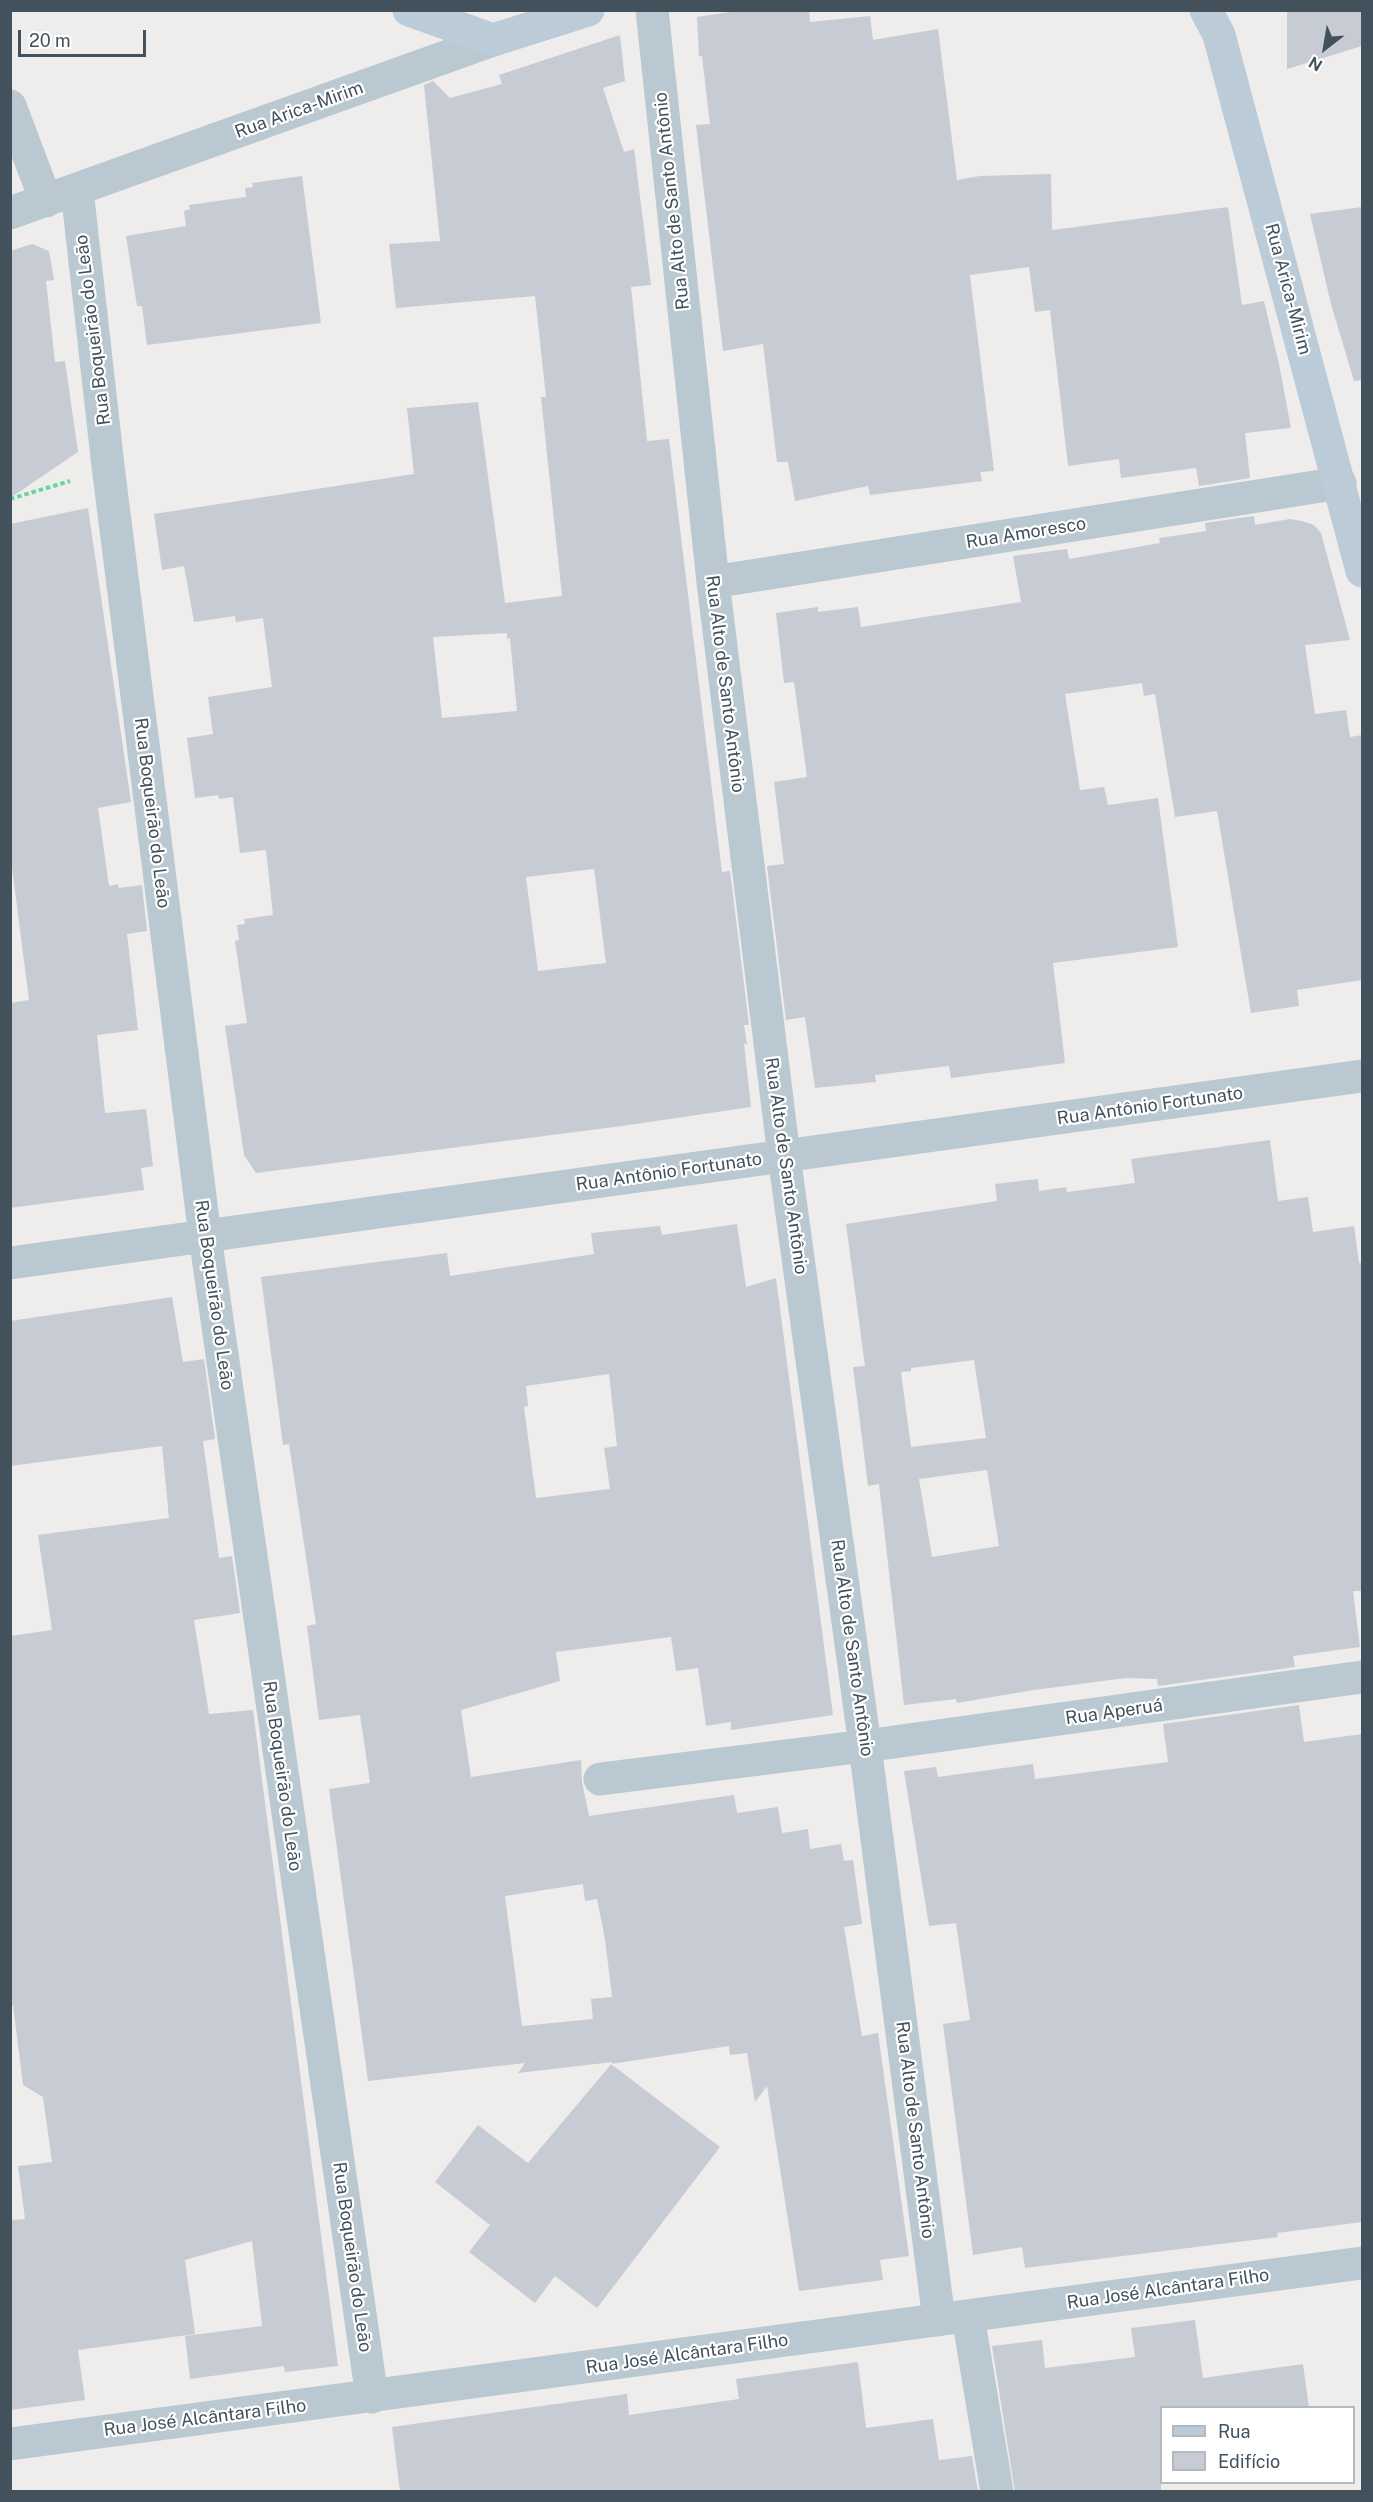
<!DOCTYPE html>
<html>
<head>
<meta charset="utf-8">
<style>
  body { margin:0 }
  #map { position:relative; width:1373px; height:2502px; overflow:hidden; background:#efecec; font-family:"Public Sans",sans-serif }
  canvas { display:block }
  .frame { position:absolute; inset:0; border:12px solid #42515c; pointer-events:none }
  .legend { position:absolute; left:1160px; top:2406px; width:195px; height:78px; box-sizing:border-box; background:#fff; border:2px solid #b3b9be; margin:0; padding:8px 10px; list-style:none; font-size:18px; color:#42515c }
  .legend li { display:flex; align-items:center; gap:12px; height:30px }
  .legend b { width:30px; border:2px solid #b3b9be }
  .north { position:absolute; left:1295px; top:18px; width:60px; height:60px; -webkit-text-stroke:4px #fff; paint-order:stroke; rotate:211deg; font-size:16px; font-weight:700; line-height:24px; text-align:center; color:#42515c }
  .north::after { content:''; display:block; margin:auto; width:21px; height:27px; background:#42515c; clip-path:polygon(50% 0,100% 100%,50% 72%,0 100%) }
  .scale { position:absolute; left:18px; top:30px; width:128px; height:27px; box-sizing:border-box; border:3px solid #42515c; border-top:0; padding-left:8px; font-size:18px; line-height:21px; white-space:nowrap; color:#42515c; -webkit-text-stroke:4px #fff; paint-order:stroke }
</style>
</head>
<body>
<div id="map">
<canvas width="1373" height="2502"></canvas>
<div class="frame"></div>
<ul class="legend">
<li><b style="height:8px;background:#bccbd8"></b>Rua</li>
<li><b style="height:16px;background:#c7cbd3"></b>Edifício</li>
</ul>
<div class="north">N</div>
<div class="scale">20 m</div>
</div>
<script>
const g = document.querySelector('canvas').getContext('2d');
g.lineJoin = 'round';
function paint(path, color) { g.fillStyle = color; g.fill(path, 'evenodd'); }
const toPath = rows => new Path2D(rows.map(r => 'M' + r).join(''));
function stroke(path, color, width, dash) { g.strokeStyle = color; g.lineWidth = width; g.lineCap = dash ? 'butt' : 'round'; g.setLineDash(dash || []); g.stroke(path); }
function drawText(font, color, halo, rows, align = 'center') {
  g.font = font + ' "Public Sans",sans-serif'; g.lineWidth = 4.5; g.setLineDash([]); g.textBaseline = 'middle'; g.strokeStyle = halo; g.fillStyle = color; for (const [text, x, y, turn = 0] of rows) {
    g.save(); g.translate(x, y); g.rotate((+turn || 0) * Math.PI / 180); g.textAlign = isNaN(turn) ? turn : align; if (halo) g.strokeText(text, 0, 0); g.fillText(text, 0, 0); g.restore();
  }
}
const building = toPath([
  [744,10,809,10,810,22,870,16,873,40,938,29,957,180,980,176,1051,174,1052,230,1228,207,1242,305,1264,301,1279,364,1291,428,1245,433,1250,478,1199,486,1196,468,1121,478,1119,459,1068,466,1050,310,1035,312,1029,267,970,275,994,471,980,472,982,481,870,495,868,486,795,501,788,462,777,462,763,344,723,351,696,125,710,124,702,56,699,56,697,17],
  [1287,10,1362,10,1362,46,1287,69],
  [620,35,625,81,603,88,624,152,634,149,651,285,631,287,647,441,669,439,722,872,730,871,749,1025,744,1025,747,1045,744,1043,751,1107,622,1126,256,1173,244,1155,225,1026,247,1023,235,941,239,940,237,925,245,924,244,919,273,915,266,850,240,853,233,797,219,799,218,795,195,798,187,738,213,734,208,697,272,687,263,618,236,622,235,616,194,622,184,566,162,570,154,514,414,474,407,408,478,402,506,610,505,603,562,596,541,397,546,397,535,296,396,308,389,244,440,241,424,85,433,81,450,98,502,84,499,75],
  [507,633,507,639,510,638,517,711,442,718,433,637],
  [594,869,606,963,538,971,526,877],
  [302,176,321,323,147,345,142,306,137,306,126,236,186,226,184,211,190,209,189,205,246,197,245,188,253,187,252,183],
  [1362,207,1362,380,1354,381,1331,304,1310,214],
  [32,244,49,251,54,280,46,281,55,362,65,361,78,452,10,498,10,251],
  [88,508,131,802,98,808,109,886,118,884,119,888,142,885,147,931,127,934,138,1030,97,1035,105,1113,146,1109,153,1166,141,1168,144,1190,10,1208,10,1003,29,1000,10,852,10,524],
  [1254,516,1255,525,1290,519,1302,521,1314,525,1321,533,1350,640,1305,645,1315,714,1346,710,1350,737,1362,735,1362,980,1297,990,1299,1006,1251,1013,1217,811,1175,817,1155,694,1144,696,1142,683,1065,694,1080,790,1104,787,1108,805,1158,798,1178,947,1053,963,1065,1063,951,1078,949,1066,875,1075,876,1082,815,1088,805,1017,786,1020,767,866,784,864,774,782,807,777,794,682,784,683,776,613,818,607,818,612,858,607,861,627,1021,602,1013,556,1067,549,1069,559,1160,543,1159,538,1206,531,1205,523],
  [1270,1140,1278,1201,1308,1197,1313,1232,1354,1226,1359,1263,1362,1263,1362,1591,1353,1591,1360,1647,1293,1656,1295,1667,1158,1686,1157,1679,1126,1678,1034,1690,957,1703,956,1699,904,1705,879,1484,868,1486,853,1367,865,1366,846,1224,997,1201,995,1184,1038,1179,1039,1191,1066,1187,1067,1192,1135,1183,1131,1159],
  [974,1360,986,1438,911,1447,901,1372,911,1371,911,1368],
  [987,1470,999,1546,932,1557,919,1479],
  [737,1224,746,1287,776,1278,833,1715,731,1730,731,1722,706,1726,698,1668,676,1671,671,1637,556,1652,560,1681,461,1710,471,1777,581,1760,582,1782,589,1816,734,1795,737,1813,778,1807,782,1833,808,1829,810,1849,841,1844,844,1861,853,1860,862,1924,844,1927,862,2036,878,2033,909,2256,880,2260,883,2280,799,2291,767,2086,755,2102,747,2053,730,2055,729,2046,611,2064,720,2147,597,2308,555,2276,535,2303,469,2252,490,2225,435,2182,478,2125,528,2163,613,2062,518,2073,525,2063,368,2081,329,1789,370,1783,360,1715,319,1720,307,1626,316,1624,289,1444,283,1445,261,1277,447,1253,450,1276,594,1254,591,1233,660,1226,662,1235],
  [609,1374,617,1446,604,1448,610,1489,536,1498,524,1407,528,1406,526,1386],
  [583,1884,585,1901,597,1899,605,1939,612,1997,591,1999,593,2019,522,2026,505,1896],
  [172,1297,183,1362,204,1359,215,1439,203,1441,219,1558,232,1556,240,1613,194,1620,209,1714,253,1710,338,2366,285,2372,284,2366,190,2379,185,2336,262,2326,252,2241,185,2260,195,2334,78,2350,85,2400,10,2410,10,2220,25,2219,18,2166,52,2162,43,2097,23,2085,13,2005,10,2006,10,1636,52,1630,38,1535,169,1518,162,1446,10,1466,10,1321],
  [1299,1705,1304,1742,1362,1734,1362,2222,1277,2233,1278,2237,1025,2268,1022,2247,973,2255,943,2024,970,2020,956,1923,929,1926,904,1771,936,1767,938,1777,1033,1764,1035,1779,1168,1762,1163,1724],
  [1195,2320,1203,2378,1303,2364,1309,2408,1161,2408,1161,2492,1015,2492,992,2346,1042,2340,1045,2368,1135,2357,1131,2328],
  [858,2362,866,2428,933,2419,939,2460,972,2456,978,2492,400,2492,392,2427,627,2394,629,2415,739,2399,736,2379]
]);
const path = toPath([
  [10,499,70,481]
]);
const street = toPath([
  [652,10,713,582,784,1156,865,1746,939,2320],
  [10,106,46,201],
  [77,190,108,466,205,1236,372,2397],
  [10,213,493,40],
  [713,582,1340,483],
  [10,1263,1362,1076],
  [600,1779,865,1746,1362,1677],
  [968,2316,997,2492],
  [10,2444,1362,2263]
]);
const secondary = toPath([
  [409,10,493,40,588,10],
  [1206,10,1219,35,1362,571]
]);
const streetNames = [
  ["Rua Arica-Mirim",299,110,-20],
  ["Rua Alto de Santo Antônio",672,201,-96],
  ["Rua Arica-Mirim",1288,289,75],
  ["Rua Boqueirão do Leão",93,330,-97],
  ["Rua Amoresco",1026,533,-9],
  ["Rua Alto de Santo Antônio",725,684,83],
  ["Rua Boqueirão do Leão",152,813,83],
  ["Rua Antônio Fortunato",1150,1106,-8],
  ["Rua Alto de Santo Antônio",786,1166,82],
  ["Rua Antônio Fortunato",669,1172,-8],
  ["Rua Boqueirão do Leão",214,1295,82],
  ["Rua Alto de Santo Antônio",852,1648,82],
  ["Rua Aperuá",1114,1712,-8],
  ["Rua Boqueirão do Leão",282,1776,82],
  ["Rua Alto de Santo Antônio",915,2130,83],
  ["Rua Boqueirão do Leão",352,2257,82],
  ["Rua José Alcântara Filho",1168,2289,-8],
  ["Rua José Alcântara Filho",687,2354,-8],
  ["Rua José Alcântara Filho",205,2418,-7]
];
paint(building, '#c7cbd3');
stroke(path, '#68d69a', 4, [4.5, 3]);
stroke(street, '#bac8d1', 33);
stroke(secondary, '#bccbd8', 33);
drawText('18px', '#42515c', '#fff', streetNames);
</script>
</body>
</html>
